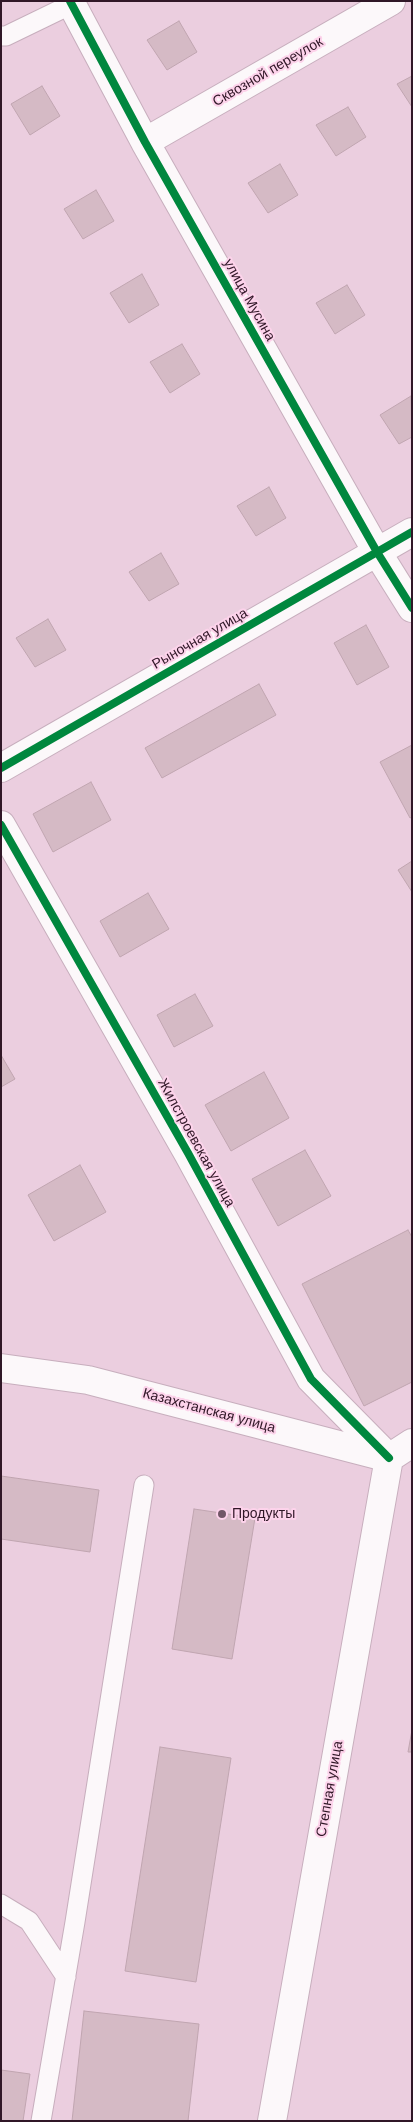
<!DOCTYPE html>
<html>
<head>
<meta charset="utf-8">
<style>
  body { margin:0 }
  #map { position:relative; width:413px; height:2122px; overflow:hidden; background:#ebcedf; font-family:Helvetica,sans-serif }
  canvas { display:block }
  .frame { position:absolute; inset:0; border:2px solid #301727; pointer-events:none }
</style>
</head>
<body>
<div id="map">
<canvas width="413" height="2122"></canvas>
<div class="frame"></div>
</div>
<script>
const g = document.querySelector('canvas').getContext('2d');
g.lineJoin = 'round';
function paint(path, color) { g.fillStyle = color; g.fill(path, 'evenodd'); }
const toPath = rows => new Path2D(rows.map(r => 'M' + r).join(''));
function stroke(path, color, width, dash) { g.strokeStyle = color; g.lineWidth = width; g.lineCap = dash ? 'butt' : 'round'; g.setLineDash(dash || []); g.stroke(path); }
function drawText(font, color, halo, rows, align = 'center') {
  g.font = font + ' Helvetica,sans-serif'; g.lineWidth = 4; g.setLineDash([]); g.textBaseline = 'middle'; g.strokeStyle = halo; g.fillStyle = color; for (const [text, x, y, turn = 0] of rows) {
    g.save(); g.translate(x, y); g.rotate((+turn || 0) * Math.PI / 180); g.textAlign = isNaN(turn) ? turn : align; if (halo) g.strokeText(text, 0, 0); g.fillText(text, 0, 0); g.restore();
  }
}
const building = toPath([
  [179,21,197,52,167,70,147,40,179,21],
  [412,76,412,107,397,84,412,76],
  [42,86,60,116,30,135,11,104,42,86],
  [348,107,366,137,336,156,316,125,348,107],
  [280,164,298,195,268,213,248,183,280,164],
  [96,190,114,221,83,239,64,209,96,190],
  [142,274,159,305,129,323,110,293,142,274],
  [347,285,365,315,335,334,316,303,347,285],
  [182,344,200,374,170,393,150,362,182,344],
  [411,396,412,437,399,444,380,415,411,396],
  [269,487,286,518,256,536,237,506,269,487],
  [161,553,179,584,149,601,129,572,161,553],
  [48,619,66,650,35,667,16,638,48,619],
  [366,625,389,667,357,685,334,643,366,625],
  [259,684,276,715,162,778,145,748,259,684],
  [412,745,412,817,410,818,380,762,412,745],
  [91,782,111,820,53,852,33,814,91,782],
  [412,861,412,892,398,870,412,861],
  [148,893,169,929,120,957,100,921,148,893],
  [195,994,213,1026,174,1047,157,1015,195,994],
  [1,1055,15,1079,1,1087,1,1055],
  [264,1072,289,1118,231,1151,205,1105,264,1072],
  [305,1150,331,1196,278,1226,252,1179,305,1150],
  [80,1165,106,1212,54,1241,28,1195,80,1165],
  [408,1230,412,1237,412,1382,364,1406,302,1284,408,1230],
  [1,1476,99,1490,90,1552,1,1539,1,1476],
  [194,1509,255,1518,232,1659,172,1649,194,1509],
  [412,1730,412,1752,408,1752,412,1730],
  [160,1747,231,1758,196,1982,125,1971,160,1747],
  [84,2011,199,2024,188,2121,72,2121,84,2011],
  [1,2070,30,2074,23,2121,1,2121,1,2070]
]);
const lane = toPath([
  [1,36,6,36,72,4],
  [1,1904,29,1921,66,1977],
  [41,2121,75,1922,144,1485]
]);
const street = toPath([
  [70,1,145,142,377,552,412,608],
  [145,142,391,1],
  [1,768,412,532],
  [1,1368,88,1380,389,1458]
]);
const secondary = toPath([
  [1,825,188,1153,311,1379,389,1458],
  [389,1458,412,1443],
  [272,2121,389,1458]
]);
const cycleway = toPath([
  [70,1,145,142,377,552,412,608],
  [1,768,412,532],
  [1,825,188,1153,311,1379,389,1458]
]);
const markers = [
  [222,1514,5,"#715767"]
];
const streetNames = [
  ["Сквозной переулок",268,72,-30],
  ["улица Мусина",249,300,61],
  ["Рыночная улица",200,639,-30],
  ["Жилстроевская улица",196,1143,61],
  ["Казахстанская улица",209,1411,15],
  ["Степная улица",330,1789,-80]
];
const poiNames = [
  ["Продукты",232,1514]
];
paint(building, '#d5bac5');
stroke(building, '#c0a5b0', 1);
stroke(lane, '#c7aebd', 21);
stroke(street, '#c7aebd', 30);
stroke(secondary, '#c7aebd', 30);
stroke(lane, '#fcf8fa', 19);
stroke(street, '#fcf8fa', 28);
stroke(secondary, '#fcf8fa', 28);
stroke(cycleway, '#00873e', 8);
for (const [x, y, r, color] of markers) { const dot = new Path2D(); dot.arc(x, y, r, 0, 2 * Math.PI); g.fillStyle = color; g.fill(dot); stroke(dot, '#fdd3eb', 2); }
drawText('14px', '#301727', '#fdd3eb', streetNames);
drawText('14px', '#301727', '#fdd3eb', poiNames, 'left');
</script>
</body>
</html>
